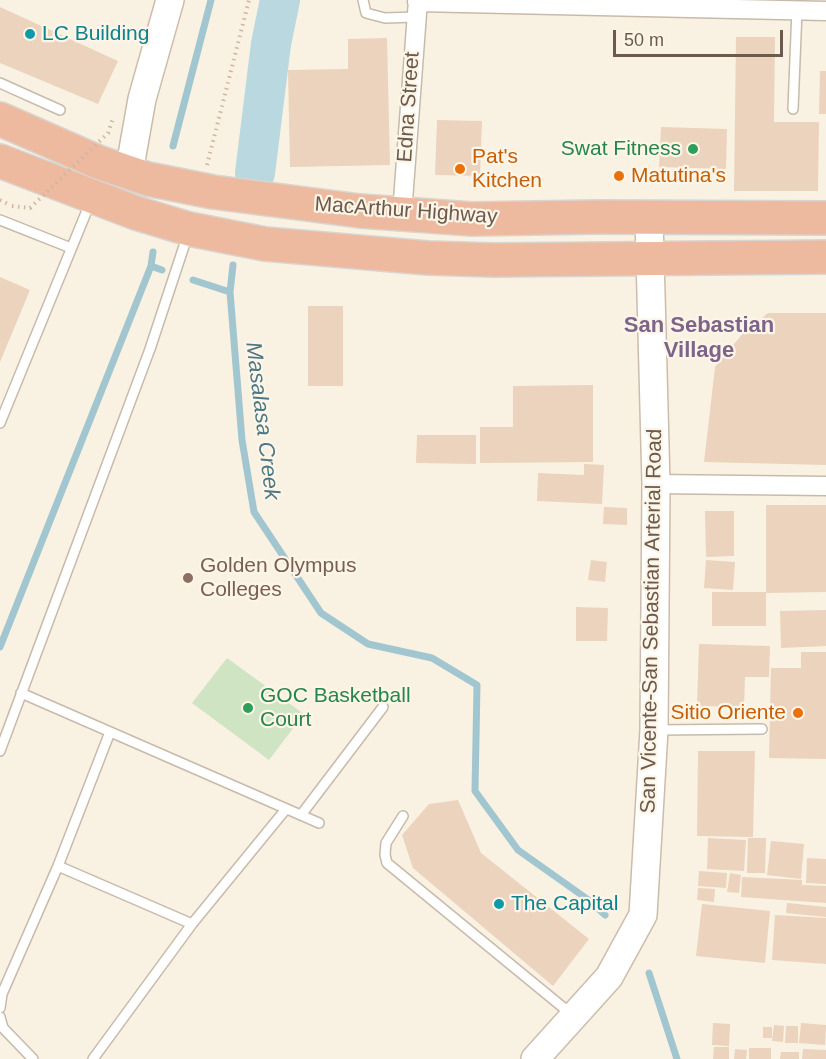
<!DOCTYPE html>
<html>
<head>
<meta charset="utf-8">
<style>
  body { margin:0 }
  #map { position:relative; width:826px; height:1059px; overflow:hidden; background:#f9f2e2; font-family:Arial,sans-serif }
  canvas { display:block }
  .scale { position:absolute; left:613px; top:30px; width:170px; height:27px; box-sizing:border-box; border:3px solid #6d5a4c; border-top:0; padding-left:8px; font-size:18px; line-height:21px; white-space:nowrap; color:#6d5a4c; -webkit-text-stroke:4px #fdf6e8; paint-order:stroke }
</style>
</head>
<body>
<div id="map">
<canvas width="826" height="1059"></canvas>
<div class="scale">50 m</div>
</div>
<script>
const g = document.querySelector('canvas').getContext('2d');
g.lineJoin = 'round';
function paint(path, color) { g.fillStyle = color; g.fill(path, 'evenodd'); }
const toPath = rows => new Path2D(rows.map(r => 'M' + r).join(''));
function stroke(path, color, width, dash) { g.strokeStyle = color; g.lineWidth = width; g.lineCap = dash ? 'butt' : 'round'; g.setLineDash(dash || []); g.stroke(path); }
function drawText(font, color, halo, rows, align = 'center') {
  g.font = font + ' Arial,sans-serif'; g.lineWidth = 4.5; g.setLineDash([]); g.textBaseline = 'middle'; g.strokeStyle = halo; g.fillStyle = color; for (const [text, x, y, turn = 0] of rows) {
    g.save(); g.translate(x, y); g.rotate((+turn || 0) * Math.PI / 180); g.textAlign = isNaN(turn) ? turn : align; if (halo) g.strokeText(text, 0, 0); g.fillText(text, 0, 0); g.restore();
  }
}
const green = toPath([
  [227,658,304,714,269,760,192,703]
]);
const stream = toPath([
  [173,146,211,0],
  [233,265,230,292,242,440,254,512,321,613,368,644,432,658,477,685,475,791,518,850,590,901,605,915],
  [151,266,162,270],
  [193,280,230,292],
  [0,647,151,266,153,252],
  [649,973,677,1059]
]);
const river = toPath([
  [255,173,271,44,280,0]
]);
const building = toPath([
  [0,7,118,61,98,104,0,63],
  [736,37,775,37,774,122,819,122,818,191,734,191],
  [387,38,390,165,290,167,288,70,348,69,348,39],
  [820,71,826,71,826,114,819,114],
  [437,120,482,121,480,176,435,175],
  [661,127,727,129,726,169,659,167],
  [0,277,30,290,0,362],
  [308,306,343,306,343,386,308,386],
  [768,313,826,313,826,465,704,462,715,367,744,332],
  [593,385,593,462,480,463,480,427,513,427,513,386],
  [417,435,476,435,476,464,416,463],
  [584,464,604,465,602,504,537,501,538,473,584,475],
  [766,505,826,505,826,592,766,593],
  [604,507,627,508,627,525,603,524],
  [705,511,734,511,734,556,706,557],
  [591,560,607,562,605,582,588,580],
  [706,560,735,562,733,590,704,588],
  [712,592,766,592,766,626,712,626],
  [576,607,608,608,607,641,576,641],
  [826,610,826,646,781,648,780,611],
  [699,644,770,646,769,677,745,677,744,707,697,706],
  [801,652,826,652,826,759,769,758,771,668,801,668],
  [698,751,755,751,753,837,697,836],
  [458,800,481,853,589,939,553,986,413,868,402,835,429,804],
  [708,838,746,840,744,871,707,869],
  [748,838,766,838,765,873,747,873],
  [771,841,804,844,801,879,767,875],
  [807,858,826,859,826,884,806,883],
  [699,871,727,873,726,888,698,886],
  [730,873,741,875,739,893,727,892],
  [742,877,802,880,802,885,826,886,826,903,741,897],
  [698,888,715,889,714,902,697,900],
  [787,903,826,907,826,917,786,913],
  [702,904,770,911,765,963,696,956],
  [775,915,826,918,826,964,772,960],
  [713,1023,730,1024,729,1046,712,1045],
  [801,1023,826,1025,825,1045,799,1043],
  [774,1025,784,1026,783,1042,772,1041],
  [786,1026,798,1026,798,1043,785,1043],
  [763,1027,772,1027,772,1038,763,1038],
  [714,1047,729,1047,729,1059,713,1059],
  [749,1048,771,1048,771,1059,749,1059],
  [735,1049,747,1050,746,1059,734,1059],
  [803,1049,826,1050,826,1059,802,1059],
  [781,1052,799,1052,799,1059,780,1059]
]);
const path = toPath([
  [207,165,249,0],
  [0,200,10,205]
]);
const lane = toPath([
  [363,0,366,13,385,18,416,17],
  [0,83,60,110],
  [793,109,797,10],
  [0,220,71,248],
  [0,423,90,203],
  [21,693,319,823],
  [657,730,762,729],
  [0,751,150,349,188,234],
  [301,815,383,707],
  [403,816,386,843,385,855,387,863,571,1014],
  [58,866,192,924],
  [0,1008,2,994,58,866,110,732],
  [0,1017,3,1028,33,1059],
  [93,1059,192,924,286,809]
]);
const street = toPath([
  [417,2,826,11],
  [402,214,418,0],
  [656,484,826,486]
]);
const secondary = toPath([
  [129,172,142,99,170,0],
  [535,1059,609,977,643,915,654,730,656,484,649,218]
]);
const highway = toPath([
  [0,119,98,162,148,179,213,192,360,211,472,219,598,217,826,218],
  [0,161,136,213,189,229,265,244,428,258,493,260,826,257]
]);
const pathBridge = toPath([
  [12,206,30,208,108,133,113,118]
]);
const markers = [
  [30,34,6,"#0f9aa8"],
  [693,149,6,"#2e9e5b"],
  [460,169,6,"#e8710a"],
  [619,176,6,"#e8710a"],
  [188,578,6,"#8d6e63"],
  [248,708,6,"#2e9e5b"],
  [798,713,6,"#e8710a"],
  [499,904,6,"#0f9aa8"]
];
const cultureNames = [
  ["LC Building",42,34],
  ["The Capital",511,904]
];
const streetNames = [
  ["Edna Street",409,107,-86],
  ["MacArthur Highway",406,211,4],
  ["San Vicente-San Sebastian Arterial Road",652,621,-89]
];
const leisureNames = [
  ["Swat Fitness",681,149],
  ["GOC Basketball",260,696,"left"],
  ["Court",260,720,"left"]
];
const foodNames = [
  ["Pat's",472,157],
  ["Kitchen",472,181],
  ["Matutina's",631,176],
  ["Sitio Oriente",786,713,"right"]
];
const educationNames = [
  ["Golden Olympus",200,566],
  ["Colleges",200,590]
];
const neighbourhoodNames = [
  ["San Sebastian",699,326],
  ["Village",699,351]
];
const waterNames = [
  ["Masalasa Creek",262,421,83]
];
paint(green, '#cee4c3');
stroke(stream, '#a1c6d0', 7);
stroke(river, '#b9d8e0', 40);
paint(building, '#ebd3bd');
stroke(lane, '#c8baab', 12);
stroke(street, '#c8baab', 21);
stroke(secondary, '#cdbcab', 30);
stroke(highway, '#d9d4d0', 36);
stroke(path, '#cfb6a1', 4, [1.5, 4.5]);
stroke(lane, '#fff', 9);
stroke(street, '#fff', 18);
stroke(secondary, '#fff', 27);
stroke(highway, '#edb99f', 33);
stroke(pathBridge, '#cfb6a1', 4, [1.5, 4.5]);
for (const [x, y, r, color] of markers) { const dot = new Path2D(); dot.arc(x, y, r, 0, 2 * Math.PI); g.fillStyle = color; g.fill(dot); stroke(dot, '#fdf6e8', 2); }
drawText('21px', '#0d838f', '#fdf6e8', cultureNames, 'left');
drawText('21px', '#6d5a4c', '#fdf6e8', streetNames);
drawText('21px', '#27864d', '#fdf6e8', leisureNames, 'right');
drawText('21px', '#c56008', '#fdf6e8', foodNames, 'left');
drawText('21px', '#785e54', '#fdf6e8', educationNames, 'left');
drawText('bold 22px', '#7f648a', '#fdf6e8', neighbourhoodNames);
drawText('italic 22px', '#4c7885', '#fdf6e8', waterNames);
</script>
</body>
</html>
